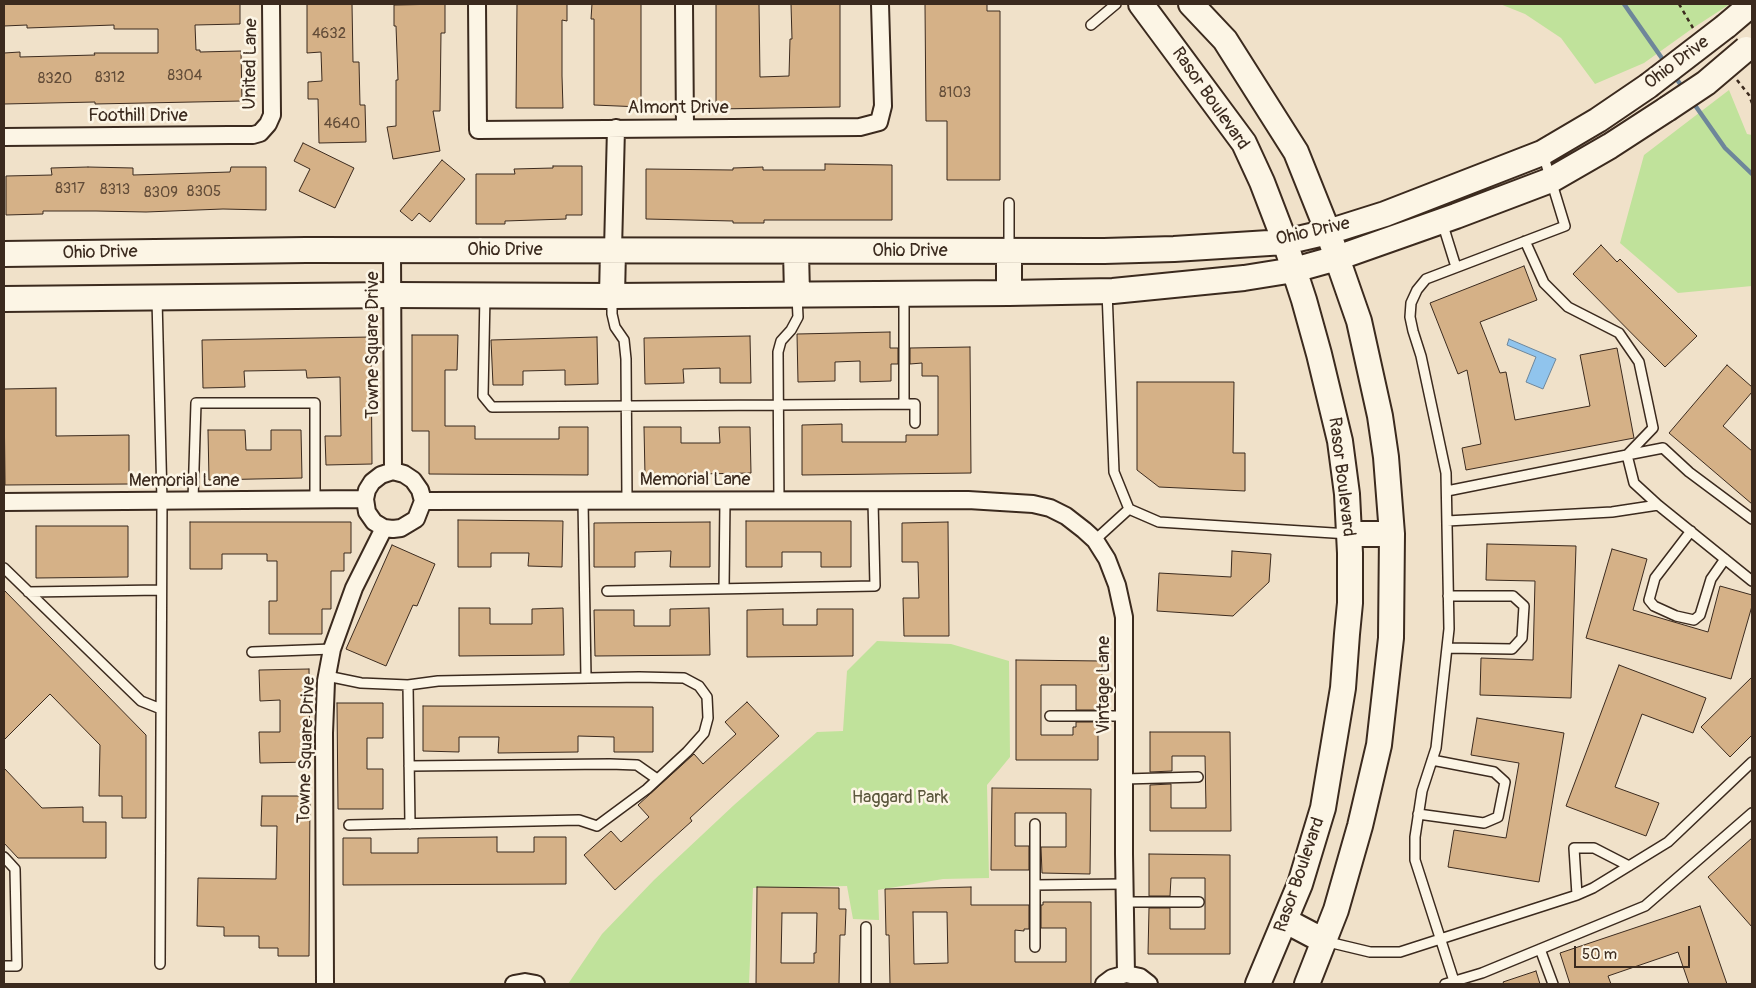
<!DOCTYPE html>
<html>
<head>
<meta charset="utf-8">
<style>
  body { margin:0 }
  #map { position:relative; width:1756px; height:988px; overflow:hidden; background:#f0e1c9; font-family:Pangolin,sans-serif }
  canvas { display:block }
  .frame { position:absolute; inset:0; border:5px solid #3b2a1e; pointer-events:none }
  .scale { position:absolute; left:1574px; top:946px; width:116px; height:22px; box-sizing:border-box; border:2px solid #3b2a1e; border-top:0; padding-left:6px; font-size:15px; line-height:18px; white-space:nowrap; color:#3b2a1e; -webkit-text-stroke:4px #fcf5e5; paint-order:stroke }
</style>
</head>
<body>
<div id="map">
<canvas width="1756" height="988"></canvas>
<div class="frame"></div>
<div class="scale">50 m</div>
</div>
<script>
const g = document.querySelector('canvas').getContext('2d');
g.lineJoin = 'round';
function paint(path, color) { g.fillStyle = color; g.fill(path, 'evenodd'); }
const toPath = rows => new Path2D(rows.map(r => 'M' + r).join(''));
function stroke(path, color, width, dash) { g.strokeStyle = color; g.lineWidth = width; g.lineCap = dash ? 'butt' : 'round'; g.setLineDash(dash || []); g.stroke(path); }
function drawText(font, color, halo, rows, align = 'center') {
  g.font = font + ' Pangolin,sans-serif'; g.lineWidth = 5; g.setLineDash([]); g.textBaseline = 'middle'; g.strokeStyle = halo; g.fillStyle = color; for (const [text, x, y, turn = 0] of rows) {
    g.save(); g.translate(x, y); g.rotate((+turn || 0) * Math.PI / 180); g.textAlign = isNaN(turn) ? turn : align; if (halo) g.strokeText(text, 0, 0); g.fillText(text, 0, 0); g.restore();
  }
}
const green = toPath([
  [1500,4,1730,4,1693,28,1644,63,1595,84,1561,38,1525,14],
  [1729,90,1747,134,1752,135,1752,286,1678,293,1620,243,1644,155],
  [877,641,951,644,1009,661,1010,757,987,785,989,878,943,879,878,890,879,920,853,919,847,886,753,888,749,984,568,984,602,934,654,880,734,805,817,732,843,731,847,671]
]);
const water = toPath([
  [1509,339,1556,359,1543,389,1526,382,1536,357,1507,345,1509,339]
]);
const stream = toPath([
  [1624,4,1666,64],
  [1673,74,1683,88],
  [1692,101,1725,148,1752,174]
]);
const building = toPath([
  [4,4,240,4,240,24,195,25,196,50,200,50,200,52,241,51,242,101,95,104,95,102,4,104,4,53,20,52,20,57,95,55,94,53,158,53,158,29,114,29,114,25,27,28,27,25,4,26,4,4],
  [307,4,352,4,353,62,359,62,360,105,365,105,366,142,319,143,318,99,308,99,308,82,322,81,321,52,307,53,307,4],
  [445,4,445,33,441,33,440,111,433,111,440,151,393,159,387,127,396,126,396,80,398,80,396,26,394,26,394,5,445,4],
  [517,4,567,4,567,21,562,20,562,76,563,108,516,108,517,4],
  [592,4,641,4,641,107,594,105,594,19,591,19,592,4],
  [716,4,759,4,760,77,789,76,790,39,792,39,791,4,840,4,840,107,716,109,716,4],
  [925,4,987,4,987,11,1000,11,1000,180,947,180,947,121,926,121,925,4],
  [303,143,354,168,335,208,299,191,310,169,294,161,303,143],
  [442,160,465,179,430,222,419,213,412,221,400,211,442,160],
  [825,164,892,165,892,220,764,220,764,223,733,223,733,221,646,219,646,169,733,170,733,168,763,167,763,170,825,170,825,164],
  [553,166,582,166,582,215,566,215,566,219,505,221,505,224,476,224,476,174,515,174,514,169,553,168,553,166],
  [88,167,133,168,133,175,230,172,231,167,266,167,266,210,223,209,146,212,96,211,43,211,43,214,6,215,6,176,52,175,51,168,88,167],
  [1601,245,1617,262,1620,259,1697,336,1665,367,1573,274,1601,245],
  [1524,266,1537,300,1480,322,1500,373,1506,372,1515,420,1590,406,1580,355,1617,348,1634,438,1466,470,1462,448,1481,444,1467,370,1458,374,1430,303,1524,266],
  [890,332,890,348,898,348,898,364,891,364,891,381,860,382,860,361,835,362,835,381,798,382,797,334,890,332],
  [412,335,458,335,457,370,445,370,445,426,475,426,475,439,559,439,559,427,588,427,588,475,429,474,429,431,412,431,412,335],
  [750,336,751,383,720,383,720,368,683,369,684,383,645,384,644,338,750,336],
  [371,337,372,464,326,465,325,436,341,436,340,377,307,378,306,370,244,371,245,387,203,388,202,340,371,337],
  [597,337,598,384,565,385,565,370,523,371,523,385,493,385,491,340,597,337],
  [970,347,971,473,802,475,802,425,842,424,842,442,906,442,906,435,938,435,938,376,922,376,922,363,910,364,910,348,970,347],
  [1727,365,1752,387,1752,392,1723,426,1752,451,1752,504,1669,433,1727,365],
  [1137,382,1234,382,1233,453,1245,453,1245,491,1159,487,1137,470,1137,382],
  [56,388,56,436,129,435,129,484,5,485,4,389,56,388],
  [644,427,681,427,681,443,720,443,719,427,750,427,751,473,645,475,644,427],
  [208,430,245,430,246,450,271,450,271,430,301,430,302,478,209,480,208,430],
  [458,520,563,521,562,567,528,566,529,553,491,553,491,567,458,567,458,520],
  [746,521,851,521,851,567,821,567,821,552,782,552,782,567,746,567,746,521],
  [190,522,351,522,351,553,344,553,344,571,331,571,331,609,322,609,322,634,269,634,269,601,277,601,277,561,267,561,267,554,222,554,222,569,190,569,190,522],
  [710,522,710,567,670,567,671,551,635,552,635,567,594,567,594,523,710,522],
  [948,522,949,636,904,636,903,598,919,598,918,562,902,562,902,523,948,522],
  [36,526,128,526,128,577,36,578,36,526],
  [1487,544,1576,546,1571,698,1480,695,1481,658,1533,660,1535,581,1486,580,1487,544],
  [392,545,435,564,417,606,413,605,386,666,346,649,392,545],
  [1612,549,1647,559,1633,610,1708,632,1720,586,1752,595,1752,606,1731,679,1586,638,1612,549],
  [1232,551,1271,554,1269,582,1233,616,1157,611,1159,573,1231,577,1232,551],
  [4,590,146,735,146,818,122,818,122,796,99,796,100,745,50,694,4,740,4,590],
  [459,608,490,608,490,624,532,624,532,609,563,608,564,655,459,656,459,608],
  [709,608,710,655,595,656,594,610,634,610,634,626,670,626,670,609,709,608],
  [783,609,783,625,817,625,817,609,853,609,853,656,747,657,747,610,783,609],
  [1016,660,1102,661,1102,708,1098,708,1098,710,1076,710,1076,685,1041,685,1041,735,1073,735,1073,727,1076,727,1076,722,1098,722,1098,760,1016,760,1016,660],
  [1619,665,1706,698,1693,733,1642,714,1615,787,1659,803,1646,836,1566,806,1619,665],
  [309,669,310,762,260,763,259,732,280,732,280,700,260,701,259,670,309,669],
  [1752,677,1752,735,1730,757,1701,727,1752,677],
  [747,702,779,736,690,818,692,821,615,890,584,855,611,831,621,842,649,817,638,805,694,754,703,764,736,734,725,722,747,702],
  [337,703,383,703,383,738,367,738,367,769,383,769,383,809,338,809,337,703],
  [423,706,653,707,653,752,614,752,614,737,578,736,578,752,498,753,499,737,459,737,459,752,423,751,423,706],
  [1477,718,1564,733,1539,882,1448,867,1454,830,1506,838,1519,763,1471,755,1477,718],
  [1150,732,1230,732,1231,831,1150,831,1150,785,1171,784,1171,808,1206,808,1205,756,1172,756,1172,771,1150,772,1150,732],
  [4,768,42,808,83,807,83,822,106,822,106,858,18,858,4,843,4,768],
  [992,788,1091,789,1090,874,1042,873,1041,847,1066,847,1066,813,1015,813,1015,846,1029,846,1029,870,991,870,992,788],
  [262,796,310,796,309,956,278,956,278,948,259,948,259,936,224,936,224,927,197,926,198,878,276,879,277,826,261,826,262,796],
  [497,837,497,852,534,852,534,837,566,837,566,884,343,885,343,838,371,838,371,853,418,853,418,838,497,837],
  [1752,838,1752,927,1708,877,1752,838],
  [1149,854,1230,855,1230,954,1148,954,1149,908,1170,908,1170,929,1205,929,1205,878,1171,878,1170,896,1149,896,1149,854],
  [757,887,839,888,839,909,846,909,845,935,840,935,839,984,756,984,757,887],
  [782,913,817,913,816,953,814,953,814,963,781,963,782,913],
  [971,887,971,905,1029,905,1029,929,1024,929,1024,931,1015,930,1015,962,1066,962,1066,928,1041,928,1041,905,1043,905,1043,902,1091,902,1091,984,890,984,889,935,886,935,885,889,971,887],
  [913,912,947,912,948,963,914,964,913,912],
  [1700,906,1727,984,1689,984,1678,952,1608,976,1611,984,1570,984,1560,953,1700,906],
  [1536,971,1540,984,1504,984,1503,982,1536,971]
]);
const path = toPath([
  [1679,4,1693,28],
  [1737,80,1749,95,1752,103]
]);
const service = toPath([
  [1091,25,1116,4],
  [1442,222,1456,267],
  [1009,250,1009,203],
  [1107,291,1114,472,1129,509,1159,522,1349,534],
  [485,295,483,396,492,407,915,404,915,423],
  [612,296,612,314,615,327,624,340,626,359,627,500],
  [157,299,162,500,160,964],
  [904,404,904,294],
  [1447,491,1627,455,1653,428,1639,362,1619,333,1568,307,1544,283,1525,241],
  [193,500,196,403,315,403,315,501],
  [779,500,778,352,781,341,791,330,798,317,797,296],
  [583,501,586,678],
  [1658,505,1634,483,1627,455,1663,448,1689,472,1752,519],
  [1447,521,1612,512,1658,505,1752,581],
  [1691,531,1655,578,1649,600,1654,606,1676,616,1694,620,1700,615,1711,579,1725,559],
  [1095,540,1129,509],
  [4,568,141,701,161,709],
  [724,589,725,500],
  [607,591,875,586,873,501],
  [28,592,161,590],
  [1447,648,1512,649,1522,638,1524,606,1513,596,1448,596],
  [252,652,332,649],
  [327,676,361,683,408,685,438,681,639,677,684,678,699,686,707,697,708,718,704,733,687,752,647,789,597,826,579,820,349,825],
  [408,685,410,824],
  [1050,716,1124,716],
  [409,766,610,764,637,765,657,779],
  [1124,779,1198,777],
  [1418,814,1484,823,1498,817,1505,782,1494,772,1432,760],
  [4,857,15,869,17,966,4,966],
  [1035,885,1125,884],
  [1577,895,1574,848,1594,848,1629,866],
  [1125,902,1199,902],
  [1324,941,1370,952,1400,952,1577,895,1593,888,1668,842,1752,762],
  [1035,947,1035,824],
  [1540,949,1553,984],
  [1454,981,1415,860,1415,837,1422,791,1436,748,1449,629,1446,473,1421,356,1413,331,1410,317,1411,303,1417,290,1426,279,1565,226,1543,154],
  [866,984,866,927],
  [1445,984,1482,973,1645,906,1752,813]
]);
const minor = toPath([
  [477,4,478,130,860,127,879,122,883,106,880,4],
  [684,4,685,128],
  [4,137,229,135,253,135,260,133,268,124,272,115,271,4],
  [392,250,393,471],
  [613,250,616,128],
  [393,471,404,474,413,480,420,490,423,501,416,519,401,528,393,529,384,528,374,522,367,512,365,499,367,490,372,482,381,475,393,471],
  [423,501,968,500,1033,504,1050,508,1066,516,1084,530,1095,540,1107,559,1117,585,1124,617,1124,854,1126,974],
  [4,502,365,499],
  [325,984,324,733,326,681,332,649,354,588,384,528],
  [514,984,525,982,536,984],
  [1104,984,1112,978,1126,974,1140,977,1149,984]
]);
const secondary = toPath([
  [1141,4,1244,143,1262,182,1285,242,1304,300,1319,354,1340,441,1347,494,1350,553,1350,603,1347,634,1343,688,1323,808,1300,884,1258,984],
  [1191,4,1225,40,1296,152,1328,232,1359,321,1380,416,1386,457,1392,534,1391,638,1379,745,1360,826,1336,910,1307,984],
  [1726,26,1752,4],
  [796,251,797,294],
  [1009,251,1009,293],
  [4,254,306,250,1104,251,1174,249,1285,242,1328,232,1385,214,1542,153,1598,120,1648,86],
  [612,296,613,250],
  [4,299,393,295,612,296,1009,293,1113,291,1244,278,1294,270,1337,258,1456,216,1551,180,1610,146,1667,109],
  [1349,534,1392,534],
  [1286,921,1324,941]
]);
const secondaryBridge = toPath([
  [1648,86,1726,26],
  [1667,109,1706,83,1746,49]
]);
const numberNames = [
  ["4632",329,34],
  ["8304",185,76],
  ["8312",110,78],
  ["8320",55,79],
  ["8103",955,93],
  ["4640",342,124],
  ["8317",70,189],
  ["8313",115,190],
  ["8305",204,192],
  ["8309",161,193]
];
const streetNames = [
  ["Ohio Drive",1677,63,-37],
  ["United Lane",251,64,-89],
  ["Rasor Boulevard",1210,99,55],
  ["Almont Drive",678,108],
  ["Foothill Drive",138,116],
  ["Ohio Drive",1313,232,-13],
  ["Ohio Drive",505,250],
  ["Ohio Drive",910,251],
  ["Ohio Drive",100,253,-1],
  ["Towne Square Drive",373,345,-90],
  ["Rasor Boulevard",1341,477,83],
  ["Memorial Lane",695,480],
  ["Memorial Lane",184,481],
  ["Vintage Lane",1104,685,-90],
  ["Towne Square Drive",307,750,-88],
  ["Rasor Boulevard",1300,875,-71]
];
const parkNames = [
  ["Haggard Park",900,798]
];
paint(green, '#c0e29b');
paint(water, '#90c4ed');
stroke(water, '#6e869a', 1);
stroke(stream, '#6e869a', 4.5);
paint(building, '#d5b187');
stroke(building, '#3b2a1e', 1);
stroke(service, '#3b2a1e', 12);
stroke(minor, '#3b2a1e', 20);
stroke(secondary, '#3b2a1e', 28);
stroke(path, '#3b2a1e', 2.5, [4, 4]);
stroke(service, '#fcf5e5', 9);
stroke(minor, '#fcf5e5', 16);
stroke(secondary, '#fcf5e5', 24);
stroke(secondaryBridge, '#3b2a1e', 28, []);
stroke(secondaryBridge, '#fcf5e5', 24);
drawText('15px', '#624c38', null, numberNames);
drawText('18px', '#3b2a1e', '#fcf5e5', streetNames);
drawText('18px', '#5c583d', '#fcf5e5', parkNames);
</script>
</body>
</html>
